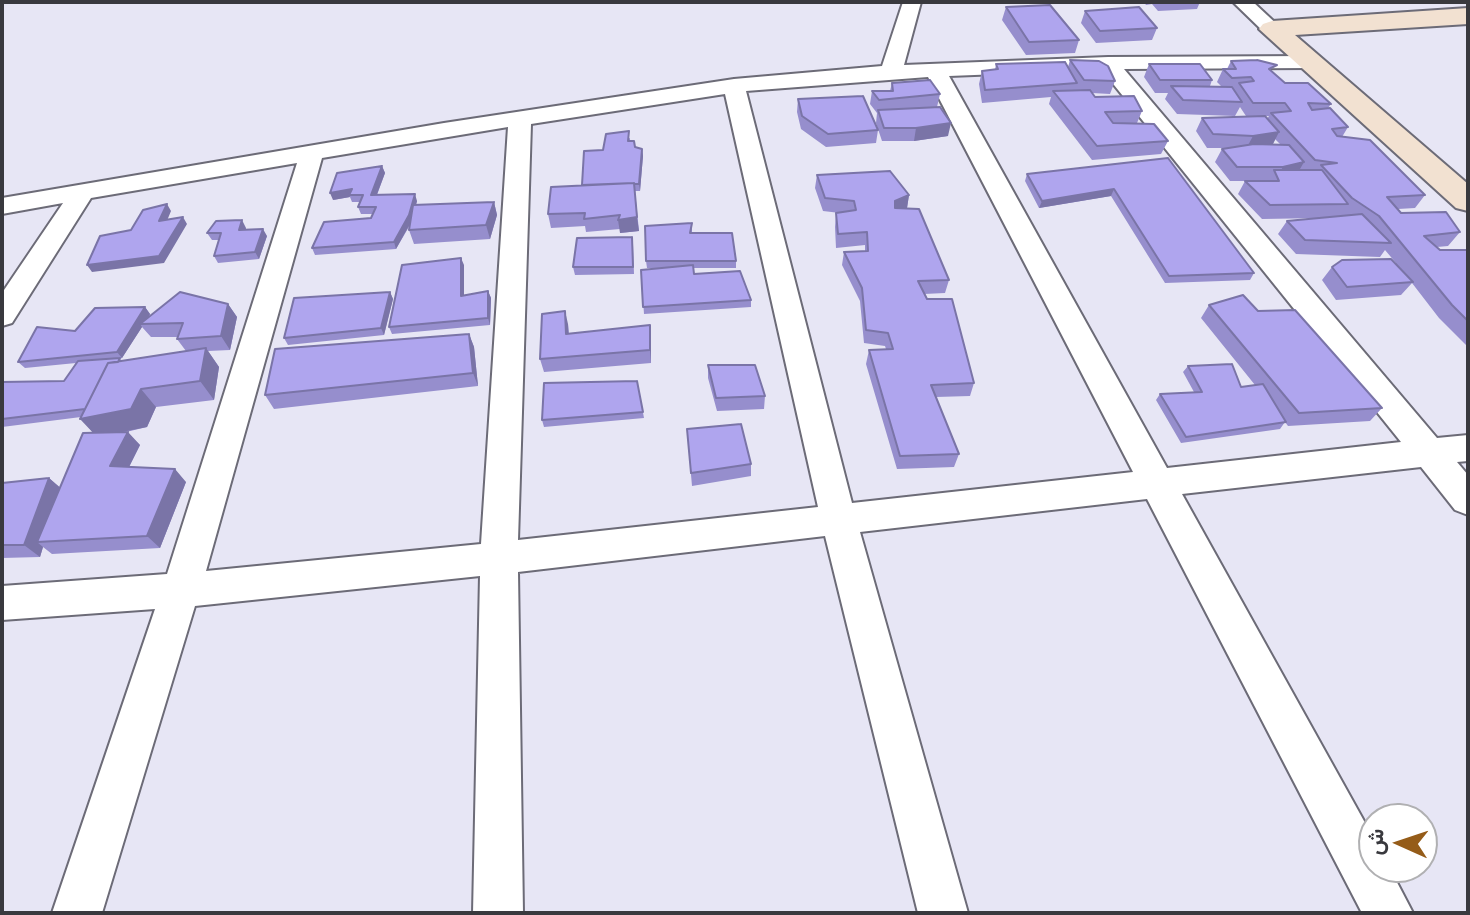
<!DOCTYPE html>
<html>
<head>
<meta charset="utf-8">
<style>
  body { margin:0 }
  #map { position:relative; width:1470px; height:915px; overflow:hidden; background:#e7e6f5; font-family:"Libre Baskerville",Vazirmatn,serif }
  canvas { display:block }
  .frame { position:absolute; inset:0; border:4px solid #39393e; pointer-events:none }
  .north { position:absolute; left:1358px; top:803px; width:80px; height:80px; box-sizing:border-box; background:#fff; border:2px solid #b0b0b2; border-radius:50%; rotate:273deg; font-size:22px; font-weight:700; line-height:32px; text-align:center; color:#39393e }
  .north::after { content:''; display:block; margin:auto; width:28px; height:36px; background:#955c19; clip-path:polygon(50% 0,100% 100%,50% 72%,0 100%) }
</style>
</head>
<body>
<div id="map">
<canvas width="1470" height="915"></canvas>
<div class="frame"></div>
<div class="north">ش</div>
</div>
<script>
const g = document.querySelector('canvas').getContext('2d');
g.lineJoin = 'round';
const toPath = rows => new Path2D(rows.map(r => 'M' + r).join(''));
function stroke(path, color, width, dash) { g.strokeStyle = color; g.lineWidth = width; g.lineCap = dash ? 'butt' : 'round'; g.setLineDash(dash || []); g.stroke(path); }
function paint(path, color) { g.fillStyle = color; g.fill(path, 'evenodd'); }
const street = toPath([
  [903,2,921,2,904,65,1108,57,1310,56,1320,62,1310,68,1124,69,1437,438,1468,435,1468,461,1457,462,1468,475,1468,515,1455,510,1421,467,1182,494,1374,839,1374,867,1389,867,1413,913,1362,913,1147,499,860,532,968,913,918,913,825,536,518,572,523,913,473,913,480,576,195,606,102,913,52,913,155,609,2,620,2,586,167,574,297,163,91,198,12,323,2,326,2,293,63,203,2,214,2,198,444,123,734,79,882,66,903,2],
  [1102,70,1401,442,1167,468,949,76,1102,70],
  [928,77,1133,472,852,503,746,91,928,77],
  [725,94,818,507,518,540,531,124,725,94],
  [508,127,481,544,206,571,322,158,508,127],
  [1233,2,1253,2,1282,29,1279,33,1265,33,1233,2]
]);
const secondary = toPath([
  [1468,8,1468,24,1295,35,1468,184,1468,211,1456,208,1259,29,1263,24,1272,21,1468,8]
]);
const wall = toPath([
  [1144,2,1200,2,1197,9,1158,11,1152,4,1146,5],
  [1006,7,1079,40,1075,53,1026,55,1002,20],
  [1085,11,1157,28,1152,40,1096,43,1081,23],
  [1070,60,1115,81,1110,94,1092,93,1095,97,1142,111,1137,123,1168,141,1161,154,1092,160,1049,104,1051,97,982,103,979,84,982,71,995,70,996,64,1068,67],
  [1231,61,1273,72,1285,83,1331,104,1328,108,1348,127,1342,137,1425,195,1415,208,1398,209,1401,213,1460,232,1448,246,1437,247,1440,250,1468,250,1468,347,1439,318,1412,283,1401,295,1336,300,1322,280,1332,267,1396,263,1385,250,1380,257,1296,254,1278,234,1287,221,1322,218,1262,219,1238,194,1245,181,1268,181,1230,181,1215,162,1222,149,1226,148,1207,148,1196,131,1202,118,1267,119,1269,116,1246,116,1240,107,1235,116,1177,114,1165,99,1168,93,1155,93,1144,77,1149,64,1212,80,1210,86,1221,86,1217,82,1223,69,1227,69],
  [1275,139,1281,145,1272,145],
  [892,83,940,94,937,107,948,136,914,141,882,141,876,123,877,113,870,104,872,91,890,91],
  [798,99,878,130,876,143,826,147,801,129,797,112],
  [630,138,630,141,635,147,642,149,643,156,640,191,635,191,639,231,620,233,620,229,586,232,585,226,551,228,548,214,582,185,603,150],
  [1168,158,1254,273,1250,280,1165,283,1111,196,1039,208,1025,181,1027,174],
  [382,166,385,173,377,195,417,201,416,205,494,202,497,215,490,239,414,244,409,230,410,225,396,249,315,255,312,248,371,218,373,214,361,214,358,207,360,202,352,202,350,197,333,200],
  [817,175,909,195,907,208,949,280,945,293,924,294,974,383,970,396,936,397,959,454,954,467,897,469,866,364,869,350,886,349,885,346,864,343,860,301,842,265,844,252,865,251,865,245,836,248,835,227,836,213,840,213,823,211,815,188],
  [692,223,692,233,736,261,736,268,693,268,694,274,751,300,751,307,644,314,641,270,658,268,647,268,646,261],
  [246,228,246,230,267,236,259,259,218,263,214,256,219,240,212,240,207,233],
  [633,244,634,274,575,275,573,267],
  [464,265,464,296,488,291,491,298,490,325,392,334,389,327],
  [390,292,393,299,384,335,288,345,284,338],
  [228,304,237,317,230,350,208,351,219,367,214,400,156,407,147,427,126,432,140,445,129,467,186,482,160,548,52,554,43,547,40,557,2,558,2,483,49,478,60,488,93,433,81,417,2,427,2,382,64,381,76,363,25,368,18,362,75,331,145,307,150,314,149,317],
  [142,327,151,337,178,337,177,339,186,351,122,361,120,359,122,358],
  [1209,305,1258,311,1382,408,1370,421,1288,426,1285,422,1280,429,1181,443,1156,400,1160,394,1194,392,1183,372,1188,366,1241,387,1255,385,1201,318],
  [568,324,569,333,651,338,651,363,544,372,540,359],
  [469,334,474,347,478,386,274,409,265,395],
  [708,365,765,396,764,409,717,411,708,378],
  [637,381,644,418,544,427,542,420],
  [687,429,751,464,751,476,692,486]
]);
const shadedWall = toPath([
  [951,123,948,136,914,141,916,128],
  [1279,132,1272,146,1246,149,1253,136],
  [642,149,643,156,640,191,639,184],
  [1304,162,1296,176,1277,176,1283,167],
  [382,166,385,173,374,202,371,195],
  [352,189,349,195,350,197,333,200,330,193],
  [1114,189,1111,196,1039,208,1042,201],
  [415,194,417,201,411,222,396,249,394,242],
  [909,195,907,208,893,214,895,201],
  [494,202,497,215,490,239,486,225],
  [167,204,171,211,164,228,159,221],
  [183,217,187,224,164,263,92,272,87,265],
  [637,217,639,231,620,233,618,220],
  [242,220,246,228,243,238,239,230],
  [263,229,267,236,259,259,255,252],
  [461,258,464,265,464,303,461,296],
  [488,291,491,298,490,325,488,318],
  [390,292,393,299,384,335,381,328],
  [228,304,237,317,230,350,221,336],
  [145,307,150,314,144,324,140,324,142,327,122,358,117,352],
  [565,311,568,324,569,347,566,334],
  [650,325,651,338,651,363,650,350],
  [469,334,474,347,478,386,473,373],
  [206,348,219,367,214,400,200,381],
  [141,389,156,407,147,427,97,437,80,419],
  [128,432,140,445,123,479,110,466],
  [175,469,186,482,160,548,147,536],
  [49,478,63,490,37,542,43,547,40,557,24,545]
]);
const building = toPath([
  [1050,5,1079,40,1029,42,1006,7,1050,5],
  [1139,7,1157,28,1100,31,1085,11,1139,7],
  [1070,60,1099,61,1108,66,1115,81,1084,80,1070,60],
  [1257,60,1277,65,1269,69,1285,83,1308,83,1331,104,1308,103,1312,110,1330,108,1348,127,1332,129,1337,136,1370,140,1425,195,1387,197,1401,213,1446,212,1460,232,1424,236,1440,250,1468,250,1468,321,1452,305,1379,216,1352,198,1321,165,1337,163,1315,160,1271,113,1291,111,1285,103,1253,103,1239,83,1254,81,1251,77,1232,78,1223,69,1236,69,1231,61,1257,60],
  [1065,62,1077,83,985,90,982,71,998,69,996,64,1065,62],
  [1149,64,1200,64,1212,80,1160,80,1149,64],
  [930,80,940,94,879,100,872,91,893,91,892,83,930,80],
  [1171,86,1232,87,1242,102,1183,100,1171,86],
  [1090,90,1095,97,1134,96,1142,111,1105,112,1113,123,1154,124,1168,141,1097,146,1053,91,1090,90],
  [863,96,878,130,828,134,802,116,798,99,863,96],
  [940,107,951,123,916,128,884,128,878,110,940,107],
  [1265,116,1279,132,1253,136,1213,134,1202,118,1265,116],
  [629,131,628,141,634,141,635,147,642,149,639,184,634,184,634,183,582,185,584,151,603,150,606,134,629,131],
  [1254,144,1289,145,1304,162,1283,167,1237,167,1222,149,1254,144],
  [1168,158,1254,273,1169,276,1114,189,1042,201,1027,174,1168,158],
  [382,166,371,195,415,194,409,215,394,242,312,248,324,222,371,218,376,207,358,207,363,195,349,195,352,189,330,193,337,173,382,166],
  [1274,170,1322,170,1348,204,1270,205,1245,181,1279,181,1274,170],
  [890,171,909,195,895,201,895,208,919,209,949,280,918,281,927,299,952,299,974,383,931,385,959,454,900,456,869,350,893,349,888,333,866,330,862,288,844,252,868,251,867,232,838,234,836,213,856,210,854,201,825,198,817,175,890,171],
  [634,183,637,217,618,220,620,215,584,219,585,213,548,214,551,187,634,183],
  [494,202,486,225,409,230,413,205,494,202],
  [167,204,159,221,183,217,159,256,87,265,100,236,131,230,143,210,167,204],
  [1362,214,1391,243,1305,240,1287,221,1362,214],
  [242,220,239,230,263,229,255,252,214,256,221,233,207,233,216,221,242,220],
  [692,223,690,233,732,233,736,261,646,261,645,226,692,223],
  [632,237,633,267,573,267,577,238,632,237],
  [461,258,461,296,488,291,488,318,389,327,402,265,461,258],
  [1391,259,1413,282,1347,287,1332,267,1342,260,1391,259],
  [693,265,694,274,740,271,751,300,643,307,641,270,693,265],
  [180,292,228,304,221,336,177,339,183,323,140,324,180,292],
  [390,292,381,328,284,338,294,298,390,292],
  [1243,295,1258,311,1295,310,1382,408,1299,413,1209,305,1243,295],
  [145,307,117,352,18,362,37,327,75,331,95,308,145,307],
  [565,311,566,334,650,325,650,350,540,359,542,314,565,311],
  [469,334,473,373,265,395,275,349,469,334],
  [206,348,200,381,141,389,131,409,80,419,108,363,206,348],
  [120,358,118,362,108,363,85,409,2,419,2,382,64,381,78,361,120,358],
  [1232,364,1241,387,1263,384,1286,422,1186,437,1160,394,1202,392,1188,366,1232,364],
  [708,365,755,365,765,396,716,398,708,365],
  [637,381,643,412,542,420,544,383,637,381],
  [741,424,751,464,691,473,687,429,741,424],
  [128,432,110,466,175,469,147,536,37,542,83,433,128,432],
  [49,478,24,545,2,545,2,483,49,478]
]);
stroke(street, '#6c6b77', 4);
stroke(secondary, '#6c6b77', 4);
paint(street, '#fff');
paint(secondary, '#f2e1d1');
paint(wall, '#968ecd');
paint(shadedWall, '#7a74a7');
paint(building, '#afa5ee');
stroke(building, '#7a74a7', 2);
</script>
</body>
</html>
